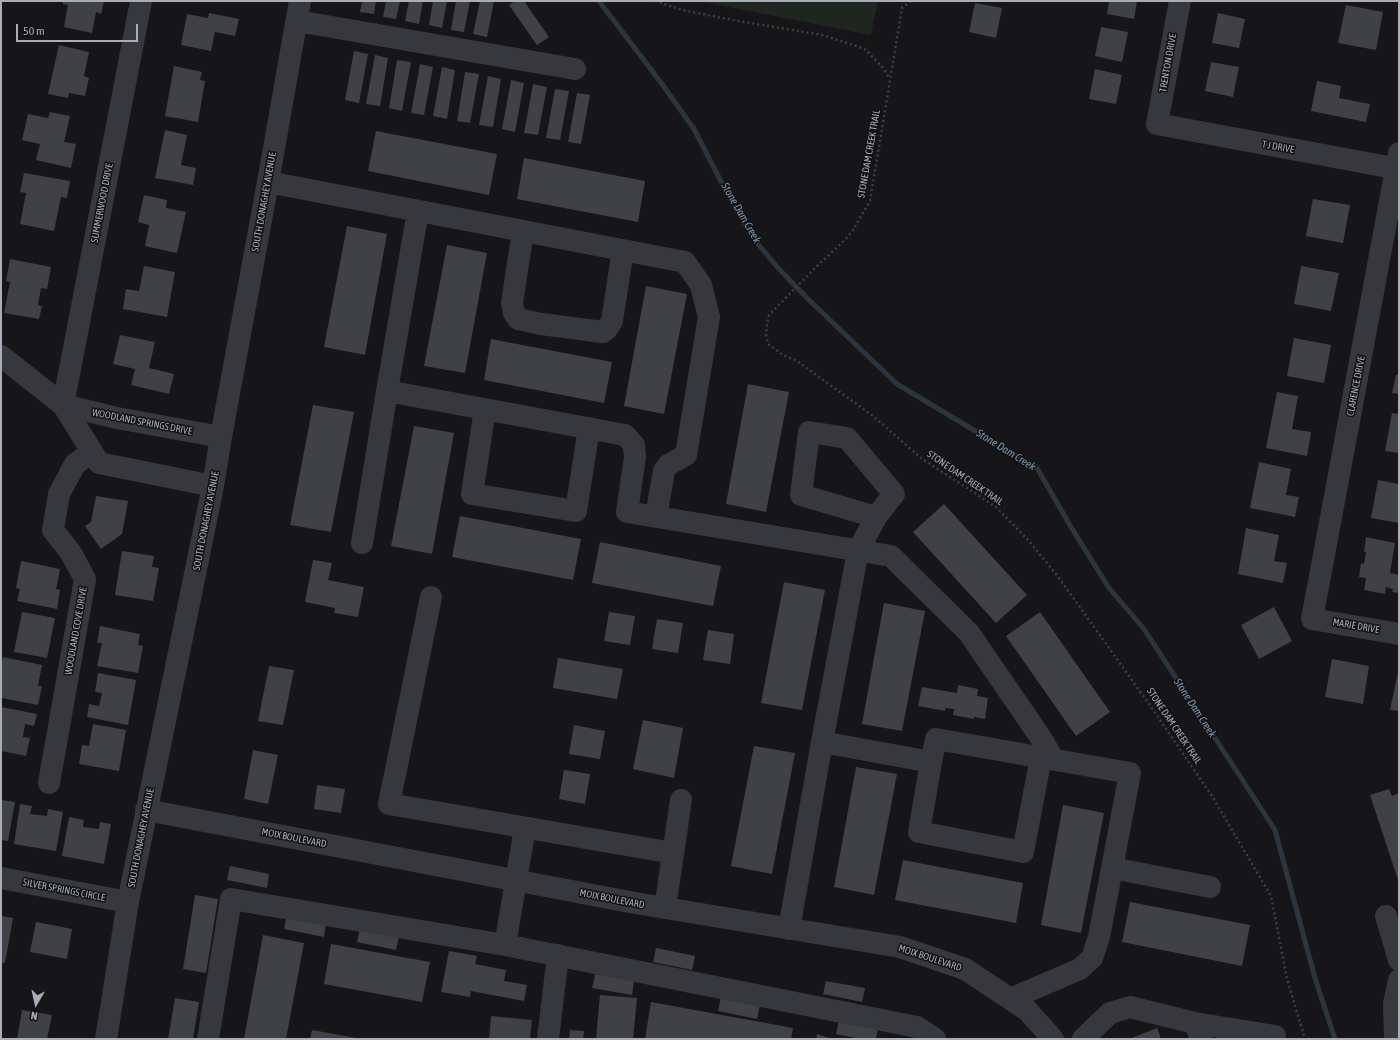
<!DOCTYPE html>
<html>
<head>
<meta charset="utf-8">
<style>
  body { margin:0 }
  #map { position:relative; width:1400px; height:1040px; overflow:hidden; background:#161618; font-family:"Asap Condensed",sans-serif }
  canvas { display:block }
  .frame { position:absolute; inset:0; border:2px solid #a8adb8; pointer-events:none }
  .north { position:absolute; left:16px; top:984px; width:40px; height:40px; -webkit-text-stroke:3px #111113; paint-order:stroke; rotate:189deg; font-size:11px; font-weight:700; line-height:16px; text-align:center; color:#a8adb8 }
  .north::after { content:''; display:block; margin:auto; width:14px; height:18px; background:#a8adb8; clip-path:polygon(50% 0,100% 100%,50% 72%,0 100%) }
  .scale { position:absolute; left:16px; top:24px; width:122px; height:18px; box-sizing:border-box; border:2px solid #a8adb8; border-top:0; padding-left:5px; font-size:12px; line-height:14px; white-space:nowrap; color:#a8adb8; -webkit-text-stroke:3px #111113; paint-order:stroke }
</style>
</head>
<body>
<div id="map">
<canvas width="1400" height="1040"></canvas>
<div class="frame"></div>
<div class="north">N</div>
<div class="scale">50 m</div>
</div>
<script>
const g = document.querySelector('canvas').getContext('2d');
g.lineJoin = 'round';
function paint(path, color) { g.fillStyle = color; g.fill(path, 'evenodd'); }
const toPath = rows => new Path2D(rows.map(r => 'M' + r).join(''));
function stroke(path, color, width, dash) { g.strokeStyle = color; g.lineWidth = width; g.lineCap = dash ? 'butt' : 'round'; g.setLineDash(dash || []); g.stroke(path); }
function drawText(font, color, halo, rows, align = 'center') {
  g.font = font + ' "Asap Condensed",sans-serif'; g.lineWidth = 3; g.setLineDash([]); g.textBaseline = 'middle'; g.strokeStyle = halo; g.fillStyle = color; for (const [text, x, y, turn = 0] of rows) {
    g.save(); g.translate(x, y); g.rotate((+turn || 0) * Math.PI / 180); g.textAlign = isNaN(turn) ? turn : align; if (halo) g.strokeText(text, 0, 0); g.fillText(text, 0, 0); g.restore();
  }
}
const green = toPath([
  [698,1,878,1,871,35]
]);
const stream = toPath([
  [599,1,662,84,694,129,730,199,753,238,779,269,807,298,897,384,1037,468,1071,527,1109,588,1144,629,1275,830,1315,978,1335,1039]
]);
const building = toPath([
  [63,1,104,1,101,14,96,12,92,33,64,27,68,5,63,4],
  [362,1,376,1,374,14,360,12],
  [386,1,400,1,396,19,383,17],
  [409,1,423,1,419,24,405,21],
  [433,1,447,1,442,28,429,25],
  [456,1,470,1,464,32,451,30],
  [480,1,494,1,487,37,473,34],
  [515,1,524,1,549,37,537,45,509,5],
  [1109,1,1137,1,1134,19,1107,14],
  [975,3,1002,8,996,38,969,32],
  [1346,5,1383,12,1376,50,1338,43],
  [209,13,239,19,235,36,215,32,211,51,181,45,187,14,208,18],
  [1218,13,1245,19,1239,48,1212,43],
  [1101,27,1128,32,1122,62,1095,56],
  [59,45,89,52,84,76,89,78,85,96,69,93,68,98,48,94],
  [354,51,368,54,359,103,345,100],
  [375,55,388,58,380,106,366,104],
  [397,60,411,62,402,111,389,108],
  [1211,62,1239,67,1233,97,1205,91],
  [420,64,433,67,424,115,411,113],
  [174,66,202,72,200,80,205,81,198,122,165,116],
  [442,67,455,70,447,119,433,116],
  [1095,69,1122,75,1116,104,1089,99],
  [465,72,479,74,470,123,457,121],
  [488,76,501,79,493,127,479,125],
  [511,80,524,83,515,132,502,129],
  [1317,81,1341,86,1339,98,1370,104,1366,122,1311,111],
  [533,84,547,87,538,135,524,133],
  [555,89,569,91,560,140,546,138],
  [577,93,590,95,581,144,568,142],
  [50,112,70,116,64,142,76,144,71,168,36,160,40,144,22,140,28,114,48,118],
  [165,130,187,135,181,165,196,168,193,185,155,178],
  [376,131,497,154,489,195,368,171],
  [524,158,645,181,638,222,517,199],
  [24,173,70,181,67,198,61,197,54,231,20,224,26,193,20,192],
  [144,195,167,200,166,208,186,212,177,253,145,246,149,225,138,222],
  [1313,199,1350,205,1343,243,1306,236],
  [347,226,387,234,365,355,324,347],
  [447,245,487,253,465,373,424,366],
  [10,259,51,267,47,289,41,288,38,305,42,306,39,319,4,313,10,282,6,281],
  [144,266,175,272,167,317,123,309,126,289,139,291],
  [1301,266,1339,273,1331,311,1294,304],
  [646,286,687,294,664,414,624,406],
  [120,335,155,342,149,368,174,374,169,394,131,385,135,369,113,364],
  [1294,338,1331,345,1324,383,1287,376],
  [491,339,612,362,604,403,484,380],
  [1396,375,1399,375,1399,394,1392,393],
  [748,384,789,392,766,512,726,504],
  [1277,392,1298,396,1292,429,1311,432,1307,456,1266,448],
  [313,405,354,412,331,532,290,525],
  [1392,413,1399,414,1399,453,1385,451],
  [414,426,454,433,432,554,391,546],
  [1259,462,1291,469,1286,495,1299,497,1295,517,1250,508],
  [1378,480,1399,484,1399,523,1371,518],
  [96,496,128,501,122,534,101,549,85,526,91,522],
  [944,504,1027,595,996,623,913,532],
  [460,516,581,539,573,580,452,557],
  [1246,528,1279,535,1274,561,1287,563,1283,583,1238,574],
  [1366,537,1395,543,1390,573,1399,575,1399,593,1392,592,1393,589,1386,587,1385,594,1364,590,1366,578,1359,577,1361,563,1364,564,1366,552,1364,552],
  [600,542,721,566,713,606,592,583],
  [122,551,154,556,152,567,159,568,153,601,115,595],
  [313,560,332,563,328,580,364,587,358,617,334,613,335,608,305,602],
  [21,561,60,569,56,589,60,590,57,609,17,601,20,589,16,588],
  [784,582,825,590,802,710,761,703],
  [884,603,925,611,902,731,862,724],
  [1274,607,1292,641,1259,659,1241,625],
  [22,612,55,618,47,658,14,652],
  [609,612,635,616,630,645,604,641],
  [1040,612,1110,712,1076,736,1006,636],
  [657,619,683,623,678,653,652,649],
  [100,626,140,634,138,645,143,646,138,673,97,666,102,643,97,643],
  [708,630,734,634,730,664,703,660],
  [3,657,42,665,38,686,42,686,38,705,1,698,1,666],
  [558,658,623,669,617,699,553,688],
  [1332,659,1369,666,1363,704,1325,697],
  [269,666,294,670,283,725,258,721],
  [1398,672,1399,672,1399,711,1390,710],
  [98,673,136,680,128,725,87,717,89,704,99,706,102,693,95,692],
  [958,685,978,689,977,696,988,698,985,719,974,717,974,719,953,715,954,709,945,708,945,711,918,706,922,687,957,693],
  [1,707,37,714,34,726,25,724,23,737,30,738,26,756,1,751],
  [643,720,683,728,674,778,633,769],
  [93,724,126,730,119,771,79,764,82,745,89,746],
  [574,725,605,731,600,759,569,754],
  [754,746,795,753,772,874,731,866],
  [253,750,278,755,268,804,244,799],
  [856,767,897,774,874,895,834,887],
  [564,770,590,774,585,804,559,799],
  [317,785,345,789,341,813,314,809],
  [1389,789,1392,796,1399,793,1399,883,1370,795],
  [1,800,15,802,8,841,1,840],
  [20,804,32,806,30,814,47,816,48,809,63,812,56,851,14,844],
  [1063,805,1104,813,1081,933,1041,925],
  [69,817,84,820,83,827,99,829,100,822,111,824,104,864,62,856],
  [903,860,1023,883,1016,923,895,900],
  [230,866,269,874,267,888,227,880],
  [195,895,218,899,206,973,183,969],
  [1130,902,1250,925,1242,966,1122,942],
  [287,915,326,923,324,937,284,929],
  [1,916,13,918,5,963,1,963],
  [36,922,72,929,67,959,30,952],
  [360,928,399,936,396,950,357,942],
  [263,935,304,943,286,1039,244,1039],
  [331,944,430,962,422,1002,324,984],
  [656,948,695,956,692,970,653,962],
  [449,951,477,956,475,964,506,970,504,981,527,985,524,1001,471,991,470,997,441,992],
  [595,974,634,981,632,995,592,988],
  [826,981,865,988,862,1002,823,994],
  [600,995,637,998,633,1039,596,1039],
  [721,997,760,1005,757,1019,718,1011],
  [175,998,199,1002,193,1039,168,1039],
  [651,1002,793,1028,791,1039,645,1039],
  [22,1010,52,1015,47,1039,17,1039],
  [491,1016,532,1020,530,1039,489,1039],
  [839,1020,878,1028,876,1039,860,1039,836,1034],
  [1157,1028,1161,1039,1129,1039],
  [312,1030,356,1038,356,1039,310,1039],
  [570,1030,584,1031,583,1039,569,1039],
  [817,1034,832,1039,816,1039]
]);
const path = toPath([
  [655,1,682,10,733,20,822,35,847,43,865,49,884,69,889,78],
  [911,1,902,8,870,201,853,230,845,240,815,268,769,315,767,323,766,335,768,344,783,355,797,361,873,416,921,458,996,507,1029,541,1059,578,1149,704,1212,796,1271,896,1287,979,1305,1039]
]);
const minor = toPath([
  [1180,1,1157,124,1399,169],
  [297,21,575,69],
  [1399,153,1312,619,1399,634],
  [268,182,685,262,701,285,709,317,686,455,668,465,664,471,656,517],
  [418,211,387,391,625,435,634,445,635,457,627,512,891,556,969,633,1041,738,1053,759],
  [523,231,512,303,514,313,518,319,541,324,603,332,607,329,612,321,623,250],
  [1,356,63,405,99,463,213,486],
  [63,405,141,1],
  [63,405,117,418,221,437],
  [485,409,472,494,576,511,589,428],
  [362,543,387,391],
  [431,597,389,804,673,853],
  [822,742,858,551,876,517,894,494,847,438,809,432,801,495,876,517],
  [931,762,919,832,1023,852,1041,757],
  [49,783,85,579,71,553,53,530,59,494,75,464,92,452],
  [146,810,635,903,900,947,965,969,1027,1010,1053,1039],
  [1112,868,1210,887],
  [1,878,128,902],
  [665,908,681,800],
  [1386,916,1399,960],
  [789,929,822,742,931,762,936,739,1130,773,1099,937,1092,958,1080,969,1010,999],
  [505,945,525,828],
  [1195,1023,1275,1036],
  [106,1039,128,902,213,486,221,437,268,182,300,1],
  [208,1039,231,899,505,945,917,1027,935,1039],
  [548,1039,558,955],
  [1083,1039,1110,1013,1130,1007,1195,1023,1201,1039],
  [1395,1039,1394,1004,1399,980]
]);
const streetNames = [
  ["TRENTON DRIVE",1168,63,-80],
  ["T J DRIVE",1278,147,10],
  ["STONE DAM CREEK TRAIL",869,154,-80],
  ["SOUTH DONAGHEY AVENUE",264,202,-80],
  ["SUMMERWOOD DRIVE",102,203,-79],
  ["CLARENCE DRIVE",1356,386,-79],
  ["WOODLAND SPRINGS DRIVE",142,422,11],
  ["STONE DAM CREEK TRAIL",965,478,34],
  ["SOUTH DONAGHEY AVENUE",206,521,-79],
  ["MARIE DRIVE",1356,626,10],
  ["WOODLAND COVE DRIVE",76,631,-80],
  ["STONE DAM CREEK TRAIL",1174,726,56],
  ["SOUTH DONAGHEY AVENUE",141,838,-79],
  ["MOIX BOULEVARD",294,838,11],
  ["SILVER SPRINGS CIRCLE",64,890,11],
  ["MOIX BOULEVARD",612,899,11],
  ["MOIX BOULEVARD",930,958,18]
];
const waterNames = [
  ["Stone Dam Creek",741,213,60],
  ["Stone Dam Creek",1006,450,32],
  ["Stone Dam Creek",1195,708,57]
];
paint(green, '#1e261f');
stroke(stream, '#2c353c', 5);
paint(building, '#404145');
stroke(path, '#3d3f44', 2.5, [2, 3]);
stroke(minor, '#37383d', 22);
drawText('10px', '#a8adb8', '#111113', streetNames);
drawText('italic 11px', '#7f9bb3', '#111113', waterNames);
</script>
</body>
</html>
